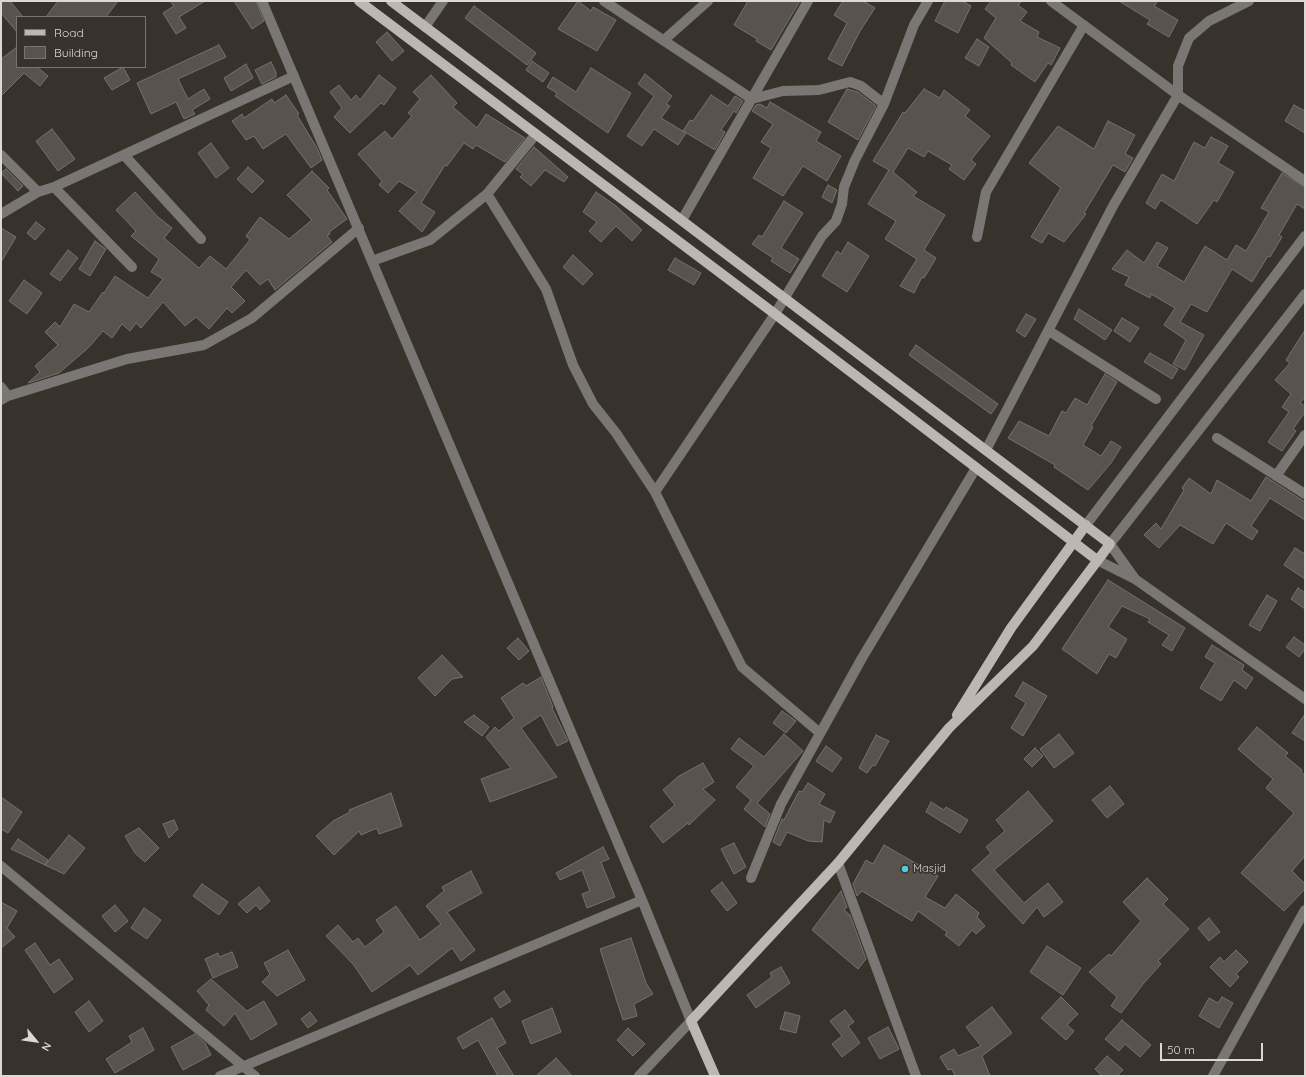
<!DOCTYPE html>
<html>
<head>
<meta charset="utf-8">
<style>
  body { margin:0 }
  #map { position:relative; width:1306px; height:1077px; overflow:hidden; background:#38322d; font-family:Quicksand,sans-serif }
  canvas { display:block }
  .frame { position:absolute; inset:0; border:2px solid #dcd8d4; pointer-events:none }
  .legend { position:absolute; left:16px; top:16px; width:130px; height:52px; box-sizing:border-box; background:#38322d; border:1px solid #7a7470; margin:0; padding:5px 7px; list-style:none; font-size:12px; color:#dcd8d4 }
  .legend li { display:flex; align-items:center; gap:8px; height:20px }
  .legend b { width:20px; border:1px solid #7a7470 }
  .north { position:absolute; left:16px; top:1021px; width:40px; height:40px; -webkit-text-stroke:3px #38322d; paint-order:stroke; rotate:119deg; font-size:11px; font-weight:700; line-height:16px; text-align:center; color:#dcd8d4 }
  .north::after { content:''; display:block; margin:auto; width:14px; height:18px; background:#dcd8d4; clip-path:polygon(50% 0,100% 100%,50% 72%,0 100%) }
  .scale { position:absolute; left:1160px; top:1043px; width:103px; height:18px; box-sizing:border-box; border:2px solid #dcd8d4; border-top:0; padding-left:5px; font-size:12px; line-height:14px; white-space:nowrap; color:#dcd8d4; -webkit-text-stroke:3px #38322d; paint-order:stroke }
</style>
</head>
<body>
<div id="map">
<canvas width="1306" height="1077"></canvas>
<div class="frame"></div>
<ul class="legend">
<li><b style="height:5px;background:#bdb7b1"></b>Road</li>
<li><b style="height:11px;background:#59534d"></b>Building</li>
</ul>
<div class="north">N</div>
<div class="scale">50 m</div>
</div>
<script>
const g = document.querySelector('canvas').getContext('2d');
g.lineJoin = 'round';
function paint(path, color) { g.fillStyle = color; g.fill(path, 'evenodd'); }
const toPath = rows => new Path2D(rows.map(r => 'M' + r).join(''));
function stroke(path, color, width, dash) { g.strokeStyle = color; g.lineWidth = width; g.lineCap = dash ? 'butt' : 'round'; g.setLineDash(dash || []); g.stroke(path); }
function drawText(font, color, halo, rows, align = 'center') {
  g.font = font + ' Quicksand,sans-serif'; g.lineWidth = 3; g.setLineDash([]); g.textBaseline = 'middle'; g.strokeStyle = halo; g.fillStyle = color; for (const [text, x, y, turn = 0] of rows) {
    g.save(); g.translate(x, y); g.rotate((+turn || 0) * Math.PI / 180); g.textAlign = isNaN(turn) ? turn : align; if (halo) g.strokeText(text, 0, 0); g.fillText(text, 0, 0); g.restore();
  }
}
const building = toPath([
  [1,1,10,1,23,17,17,17,17,32,1,13,1,1],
  [58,1,118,1,106,17,46,17,58,1],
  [170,1,205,1,179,17,186,28,176,34,163,13,174,6,170,1],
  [234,1,256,1,264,21,252,29,234,1],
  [578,1,591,11,593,7,616,20,597,51,558,29,578,1],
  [748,1,800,1,771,50,756,41,757,39,734,25,748,1],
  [843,1,863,1,875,8,860,31,842,66,828,59,847,23,834,15,843,1],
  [945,1,962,1,971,6,958,33,935,21,945,1],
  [991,1,1022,1,1018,5,1027,12,1020,21,1039,32,1037,37,1060,48,1051,65,1048,63,1035,82,1011,65,1012,63,984,38,996,18,985,9,991,1],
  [1119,1,1158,1,1154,6,1178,20,1169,37,1147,24,1150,20,1119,1],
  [474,6,536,53,527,65,465,18,474,6],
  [387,32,404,51,392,61,376,42,387,32],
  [977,39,989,47,979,66,965,58,977,39],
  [219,45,226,57,178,79,188,99,204,89,210,99,192,110,195,114,184,119,176,102,151,114,137,83,219,45],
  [17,47,17,67,37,67,48,76,40,86,24,73,1,96,1,59,17,47],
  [532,61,549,73,543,82,526,70,532,61],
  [271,62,276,72,276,77,262,84,255,70,271,62],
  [246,64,253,78,231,91,224,78,246,64],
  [123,67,130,80,112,90,104,78,123,67],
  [591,68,631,93,608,133,555,96,557,93,547,87,553,77,576,92,591,68],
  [645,74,672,96,666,104,670,106,661,118,686,133,678,145,654,129,642,146,627,136,654,96,638,84,645,74],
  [379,75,396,88,384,105,381,103,350,133,334,117,342,108,330,92,339,85,351,100,356,95,360,100,379,75],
  [431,75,457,103,453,107,477,128,486,114,525,138,505,162,476,145,473,149,464,143,447,166,445,165,421,203,435,212,422,232,399,211,417,192,399,181,388,193,379,185,382,181,358,154,385,131,392,139,412,116,408,113,420,99,413,92,431,75],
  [847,89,858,92,876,106,858,140,828,122,847,89],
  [924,89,940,98,944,90,970,110,965,116,990,136,971,160,976,164,964,180,949,169,952,165,928,151,924,157,908,148,893,172,917,192,913,196,945,215,924,250,936,258,924,278,922,277,914,293,900,286,917,259,885,239,896,221,868,204,889,170,873,161,903,112,905,113,924,89],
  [286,95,299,114,297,115,317,148,322,160,311,168,286,134,263,149,254,136,246,140,232,121,242,114,244,118,272,99,274,103,286,95],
  [711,95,728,106,735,96,743,101,736,113,734,111,721,130,725,132,715,150,683,131,690,120,693,121,711,95],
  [770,102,821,132,816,141,841,156,827,181,803,166,783,196,753,178,771,148,761,142,773,124,752,111,756,105,760,104,767,108,770,102],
  [1294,105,1305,111,1305,133,1285,121,1294,105],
  [1108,121,1135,135,1125,154,1133,158,1125,172,1113,165,1084,213,1086,214,1064,242,1048,233,1042,243,1031,237,1061,188,1029,163,1058,126,1094,149,1108,121],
  [52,129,75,159,58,171,36,141,52,129],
  [1211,137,1228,146,1218,163,1234,172,1217,202,1214,200,1197,224,1161,200,1155,209,1146,203,1162,174,1174,181,1194,142,1205,148,1211,137],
  [211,143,229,168,216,178,198,153,211,143],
  [534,147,568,177,564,182,545,170,531,186,520,177,523,174,516,169,534,147],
  [248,167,264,181,252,193,237,179,248,167],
  [6,169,23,186,18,191,1,173,6,169],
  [312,171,329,188,327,190,347,219,329,232,330,234,327,236,332,242,275,290,268,279,260,285,246,270,231,287,245,301,232,313,227,308,209,329,196,317,185,326,163,302,141,328,136,323,130,331,122,324,112,338,103,331,88,348,59,373,28,383,40,372,35,366,58,345,45,332,55,322,60,327,74,304,89,312,103,292,104,293,115,276,148,298,163,279,151,272,159,259,131,236,136,231,116,210,135,192,158,217,172,228,164,238,199,268,210,256,226,269,250,240,246,236,260,217,289,239,312,220,287,195,312,171],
  [1282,173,1305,187,1305,209,1297,204,1279,235,1282,237,1270,257,1268,256,1252,282,1232,269,1207,312,1191,304,1180,322,1204,335,1185,370,1173,364,1186,340,1164,325,1175,308,1151,294,1150,298,1125,285,1129,277,1112,269,1127,250,1144,263,1157,242,1168,248,1157,266,1184,282,1205,246,1227,260,1236,245,1246,251,1269,212,1261,208,1282,173],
  [828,185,837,190,832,203,822,197,828,185],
  [596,192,616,206,642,230,632,241,616,226,601,242,589,231,597,222,583,212,596,192],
  [784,201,803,213,781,248,799,259,790,273,771,261,773,258,752,244,759,235,762,237,784,201],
  [36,222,45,229,35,240,27,233,36,222],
  [1,228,16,237,1,262,1,228],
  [95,241,106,249,90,276,79,269,95,241],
  [848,242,869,256,847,292,822,276,837,251,841,254,848,242],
  [68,250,78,258,60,281,50,274,68,250],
  [573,255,593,274,583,285,563,267,573,255],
  [675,258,701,273,694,285,668,270,675,258],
  [24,280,42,293,27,314,9,301,24,280],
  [1079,309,1112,330,1105,340,1074,319,1079,309],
  [1026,314,1036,319,1025,337,1016,331,1026,314],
  [1122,318,1139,328,1130,342,1114,331,1122,318],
  [1305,330,1305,397,1300,403,1305,406,1305,412,1293,429,1296,431,1282,451,1268,442,1289,412,1282,407,1291,394,1275,380,1290,363,1286,360,1305,330],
  [916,345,998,404,991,414,909,355,916,345],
  [1150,353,1178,369,1172,379,1144,362,1150,353],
  [1105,374,1117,382,1091,426,1093,427,1083,445,1101,456,1111,441,1121,447,1111,463,1088,490,1054,467,1055,465,1008,438,1019,421,1049,436,1062,411,1066,413,1075,398,1087,405,1105,374],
  [1266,477,1305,502,1305,520,1270,498,1251,526,1258,531,1252,540,1226,523,1213,544,1180,525,1159,548,1144,535,1156,523,1161,529,1184,490,1182,488,1189,478,1211,494,1217,480,1251,501,1266,477],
  [1295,548,1305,554,1305,579,1284,565,1295,548],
  [1108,580,1185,628,1172,651,1162,645,1169,635,1148,622,1150,619,1122,606,1108,627,1127,639,1116,658,1109,654,1097,674,1062,649,1108,580],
  [1298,588,1305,593,1305,609,1291,599,1298,588],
  [1267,595,1277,601,1260,631,1249,625,1267,595],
  [1294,637,1305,645,1305,649,1299,657,1286,647,1294,637],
  [518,638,529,651,519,660,507,648,518,638],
  [1212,645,1244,665,1242,670,1253,678,1246,689,1234,680,1221,701,1200,688,1215,663,1205,657,1212,645],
  [442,655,463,677,452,679,435,696,418,678,442,655],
  [541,677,553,707,552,708,568,741,557,746,541,715,521,728,557,777,490,802,481,779,511,768,486,737,495,727,499,731,514,718,501,698,523,683,526,686,541,677],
  [1023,682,1047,696,1023,736,1011,728,1026,703,1015,696,1023,682],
  [782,711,796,721,786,733,773,723,782,711],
  [1305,714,1305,741,1292,733,1305,714],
  [474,715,489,727,482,736,464,722,474,715],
  [1257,727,1288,753,1285,756,1302,770,1301,772,1305,775,1305,856,1292,871,1305,884,1305,889,1284,911,1241,873,1294,813,1266,788,1273,779,1238,749,1257,727],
  [784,734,803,751,757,803,770,814,765,827,744,809,751,800,736,787,754,766,731,749,739,738,764,757,784,734],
  [1059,734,1074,753,1054,768,1040,749,1059,734],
  [876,735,889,741,875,766,873,765,867,773,859,768,876,735],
  [826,746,842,758,832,772,816,761,826,746],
  [1035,748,1043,756,1032,767,1024,759,1035,748],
  [703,763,714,782,703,789,715,800,689,825,688,823,663,843,650,826,675,805,663,790,679,776,703,763],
  [808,783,825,794,819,804,835,812,830,823,824,820,822,842,808,841,787,832,780,846,773,842,782,819,784,820,799,791,802,792,808,783],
  [1110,786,1124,804,1107,818,1092,800,1110,786],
  [1028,791,1053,821,994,870,1024,903,1048,883,1063,902,1044,917,1037,907,1023,924,972,870,991,853,986,847,1005,831,996,820,1028,791],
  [391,793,402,826,379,834,377,828,361,835,359,831,334,855,316,836,333,821,350,812,349,810,391,793],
  [1,797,22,812,8,833,1,829,1,797],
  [931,802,944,810,946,807,968,820,960,833,926,812,931,802],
  [174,820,178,829,169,838,163,824,174,820],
  [139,828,159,848,145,862,135,853,125,836,139,828],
  [69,835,85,848,64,874,45,865,69,835],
  [18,839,48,860,45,865,11,849,18,839],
  [734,843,746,867,734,874,721,849,734,843],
  [884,845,938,876,925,897,945,908,956,894,979,913,977,917,985,926,976,934,972,930,959,946,945,935,947,932,918,911,912,921,862,891,857,896,853,884,866,860,873,864,884,845],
  [603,847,609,859,601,862,615,897,587,908,582,894,590,891,582,870,560,880,556,873,603,847],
  [471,871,482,893,447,912,475,950,461,961,452,948,418,975,410,965,372,992,353,964,326,936,338,925,353,942,358,938,365,947,384,932,376,920,396,906,420,940,441,924,426,906,444,891,442,887,471,871],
  [1147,878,1168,899,1163,904,1189,929,1158,961,1161,964,1143,984,1121,1013,1111,1006,1117,997,1089,972,1109,954,1111,956,1141,921,1123,902,1147,878],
  [722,882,737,903,727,911,711,891,722,882],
  [202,884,228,902,219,915,193,896,202,884],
  [259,887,270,901,260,910,256,905,247,913,238,904,259,887],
  [841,891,847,907,844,910,850,915,866,959,858,969,812,930,841,891],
  [1,902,17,911,7,928,15,937,1,948,1,902],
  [115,905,128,921,115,932,102,916,115,905],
  [144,908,161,920,147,939,131,928,144,908],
  [1209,918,1220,932,1209,941,1198,928,1209,918],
  [631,938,646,983,653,994,634,1004,637,1016,623,1020,600,949,631,938],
  [35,943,50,965,59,959,73,979,54,993,25,950,35,943],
  [1047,946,1081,968,1063,995,1030,972,1047,946],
  [288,950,305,980,277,996,262,982,270,974,264,963,288,950],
  [1236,950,1248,962,1236,974,1239,977,1230,987,1210,967,1220,957,1224,962,1236,950],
  [232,952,238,967,213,978,205,959,218,953,219,957,232,952],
  [781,967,790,983,756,1008,747,995,772,977,770,973,781,967],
  [211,979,247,1011,264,1001,277,1024,251,1040,235,1013,224,1026,206,1010,209,1005,197,991,211,979],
  [504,991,511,1001,500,1008,494,998,504,991],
  [1061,997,1078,1014,1067,1025,1074,1031,1066,1040,1041,1018,1061,997],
  [1222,997,1233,1003,1219,1028,1199,1016,1209,998,1218,1003,1222,997],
  [89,1001,103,1021,89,1032,75,1012,89,1001],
  [992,1007,1012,1033,982,1056,990,1076,955,1076,952,1069,948,1070,940,1057,954,1049,958,1056,981,1046,966,1027,992,1007],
  [552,1008,561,1032,531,1044,522,1021,552,1008],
  [845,1010,854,1022,848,1026,860,1043,842,1057,832,1044,842,1036,830,1021,845,1010],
  [310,1012,317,1021,308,1028,301,1019,310,1012],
  [785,1012,800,1016,796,1033,780,1029,785,1012],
  [492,1018,506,1043,497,1048,514,1076,498,1076,478,1040,463,1049,457,1038,492,1018],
  [1122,1020,1151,1045,1140,1057,1125,1044,1119,1051,1105,1039,1122,1020],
  [888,1027,899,1049,880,1059,868,1038,888,1027],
  [143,1028,154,1050,115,1073,106,1059,132,1042,129,1036,143,1028],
  [628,1028,645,1044,633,1056,617,1040,628,1028],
  [195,1034,205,1043,211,1055,183,1070,171,1047,195,1034],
  [1107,1056,1123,1070,1117,1076,1102,1076,1095,1069,1107,1056],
  [556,1058,572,1076,536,1076,556,1058]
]);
const minor = toPath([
  [262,1,642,900,691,1021,639,1076],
  [604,1,752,99,783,91,819,90,850,82,861,86,884,104],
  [1051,1,1178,95,1305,181],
  [425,27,443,1],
  [664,40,708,1],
  [1,155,38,192],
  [124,155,201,239],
  [54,187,132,267],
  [487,194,546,289,573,365,593,404,616,433,655,492,742,667,820,733],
  [1,214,38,192,54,187,294,76],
  [682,220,808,1],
  [977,237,986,192,1084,25],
  [372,261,430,240,487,194,536,134],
  [1049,331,1156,399],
  [1,387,8,396,1,400],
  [8,396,127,359,204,345,252,318,359,228],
  [1217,438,1305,494],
  [986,450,1113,206,1178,95,1178,66,1189,38,1209,21,1249,1],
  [1276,476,1305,435],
  [655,492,775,314,822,236,836,221,842,204,844,187,855,160,884,104,914,25,928,1],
  [1086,525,1305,236],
  [1097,560,1135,579,1305,699],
  [1135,579,1110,544,1305,294],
  [838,863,916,1076],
  [1,866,255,1076],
  [751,878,781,804,862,658,976,468],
  [220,1076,642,900],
  [1213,1076,1305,910]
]);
const major = toPath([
  [359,1,775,314,1097,560],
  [391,1,1110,544,1033,646,949,728,838,863,691,1021,715,1076],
  [957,715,1011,628,1086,525]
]);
const markers = [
  [905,869,4,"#55cadf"]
];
const poiNames = [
  ["Masjid",913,869]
];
paint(building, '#59534d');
stroke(building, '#77706b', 1);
stroke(minor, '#797673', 10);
stroke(major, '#bdb7b1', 10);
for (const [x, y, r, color] of markers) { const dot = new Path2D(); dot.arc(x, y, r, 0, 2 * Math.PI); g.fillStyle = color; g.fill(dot); stroke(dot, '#38322d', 1.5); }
drawText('11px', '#dcd8d4', '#38322d', poiNames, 'left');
</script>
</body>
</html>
